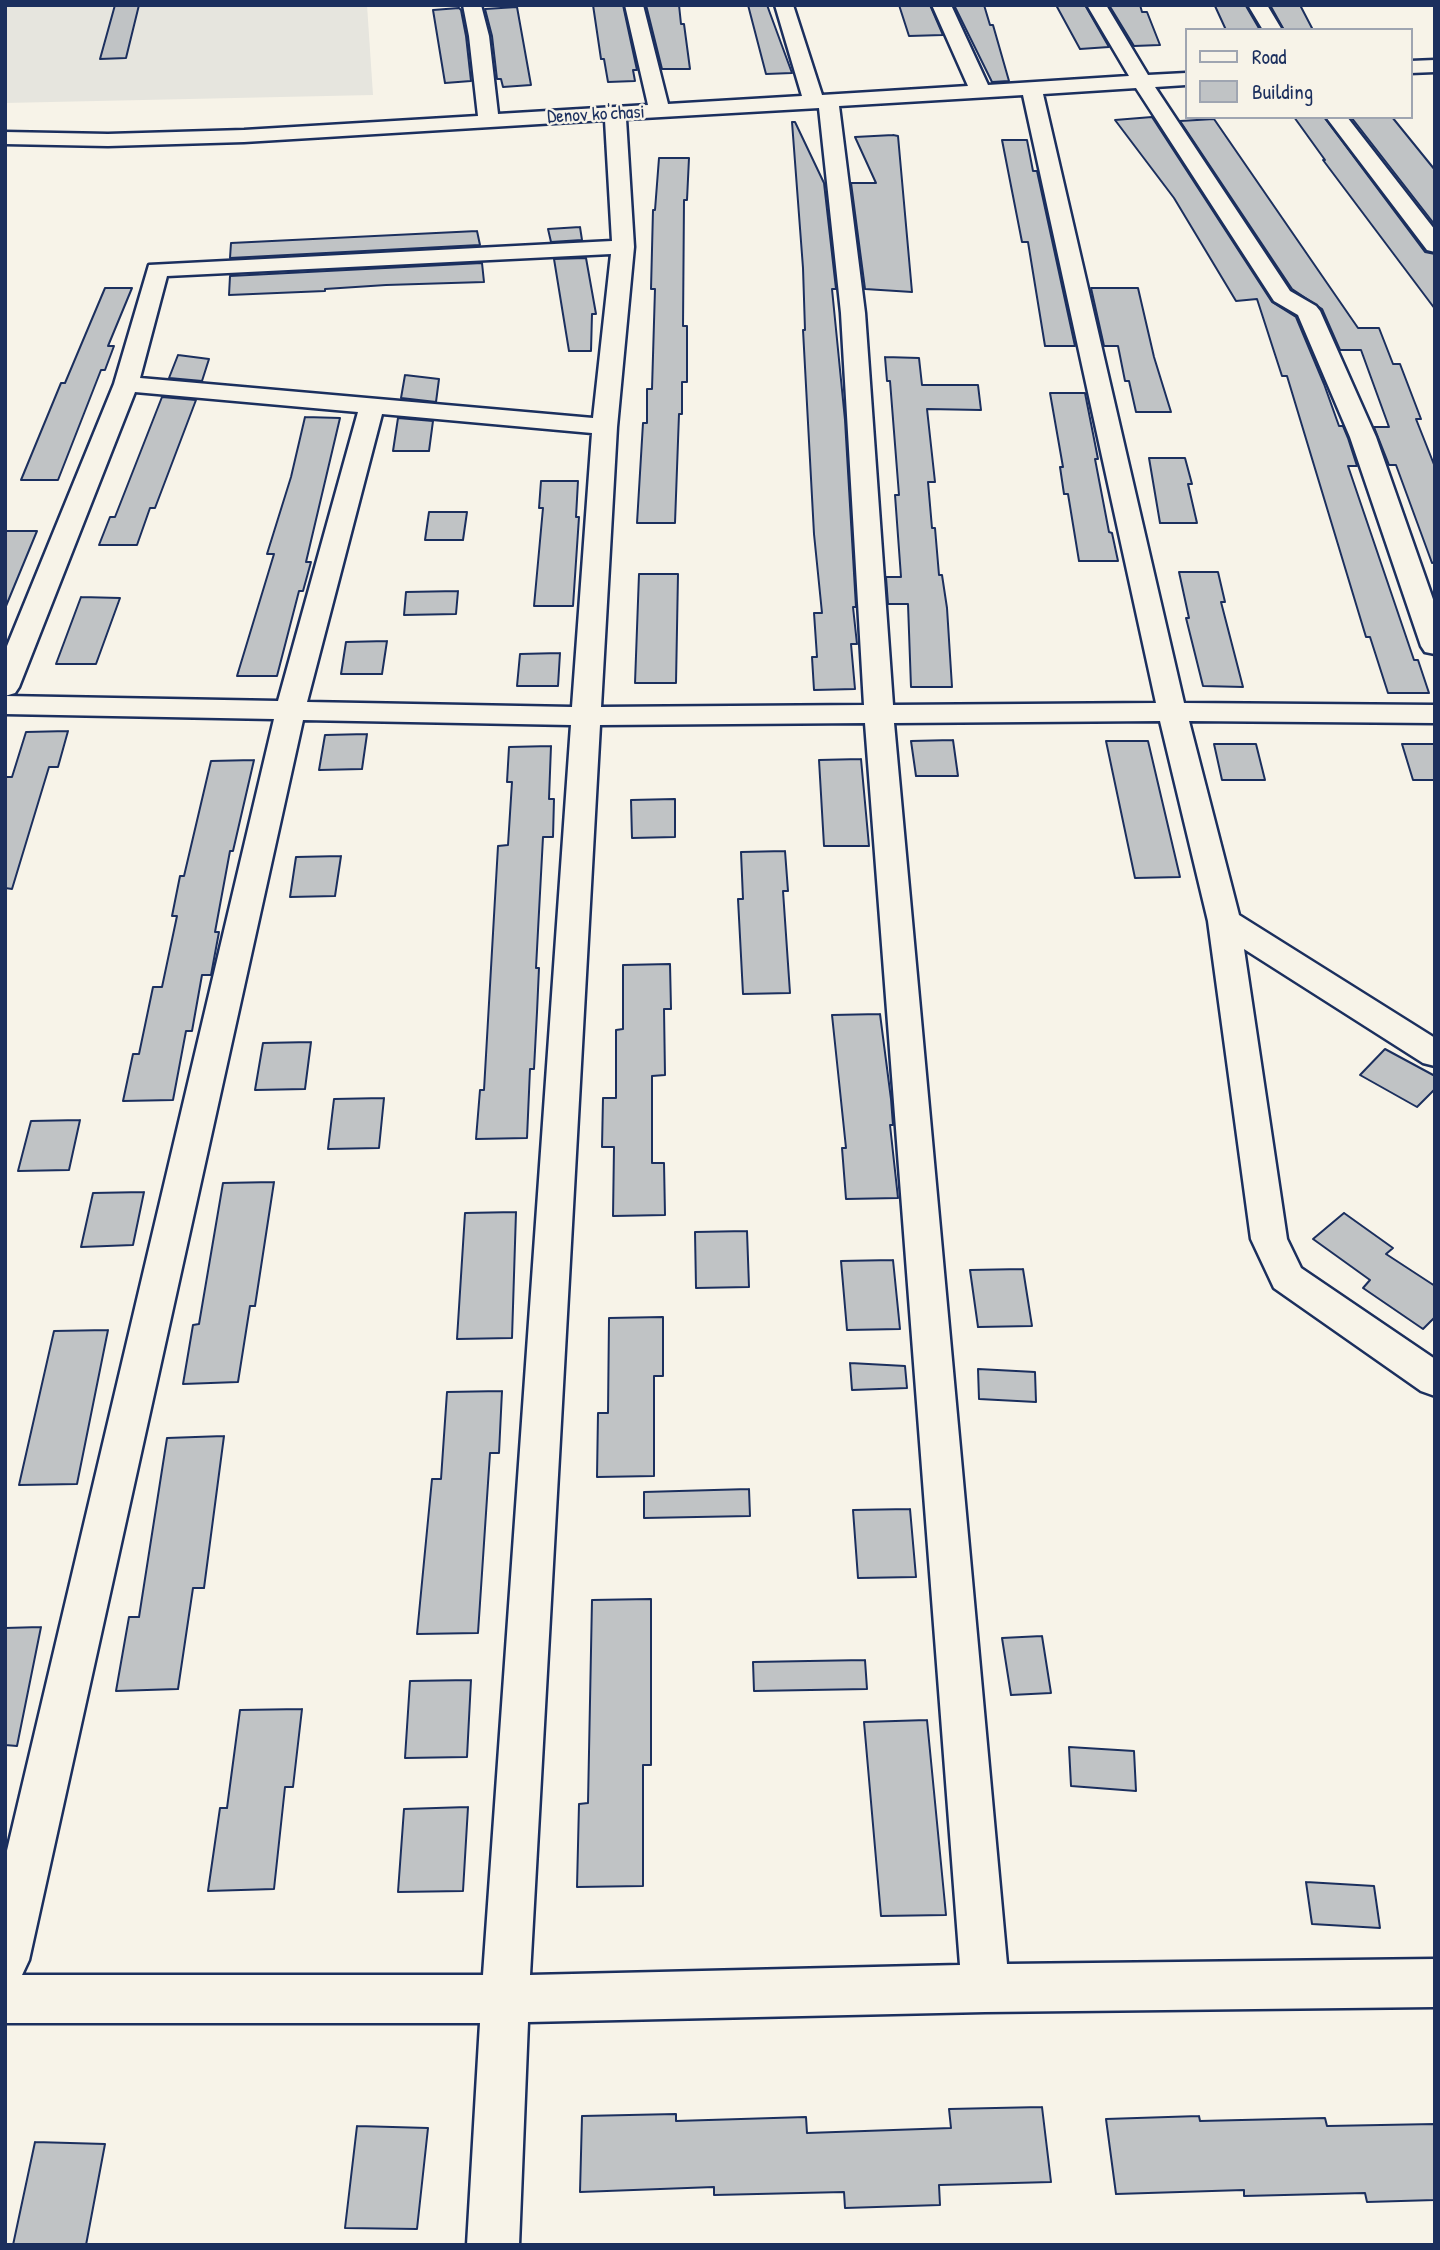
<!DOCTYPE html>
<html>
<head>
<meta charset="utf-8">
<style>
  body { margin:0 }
  #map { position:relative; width:1440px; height:2250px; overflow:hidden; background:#f7f3e8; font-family:"Patrick Hand",sans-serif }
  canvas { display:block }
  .frame { position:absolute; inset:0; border:7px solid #1b2f5e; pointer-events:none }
  .legend { position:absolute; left:1185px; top:28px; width:228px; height:91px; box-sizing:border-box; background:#f7f3e8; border:2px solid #9fa5b1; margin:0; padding:9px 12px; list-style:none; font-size:21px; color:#1b2f5e }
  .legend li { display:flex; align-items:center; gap:14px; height:35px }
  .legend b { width:35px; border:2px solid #9fa5b1 }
</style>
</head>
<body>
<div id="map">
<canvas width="1440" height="2250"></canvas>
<div class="frame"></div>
<ul class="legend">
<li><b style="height:9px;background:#f7f3e8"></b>Road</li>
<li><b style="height:19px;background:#c0c3c5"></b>Building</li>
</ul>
</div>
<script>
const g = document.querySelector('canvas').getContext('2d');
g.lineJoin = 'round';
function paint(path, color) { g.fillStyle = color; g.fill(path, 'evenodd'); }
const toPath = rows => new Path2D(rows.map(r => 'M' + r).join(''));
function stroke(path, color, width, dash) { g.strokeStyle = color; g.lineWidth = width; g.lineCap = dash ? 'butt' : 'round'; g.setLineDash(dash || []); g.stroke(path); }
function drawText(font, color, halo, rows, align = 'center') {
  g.font = font + ' "Patrick Hand",sans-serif'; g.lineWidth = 5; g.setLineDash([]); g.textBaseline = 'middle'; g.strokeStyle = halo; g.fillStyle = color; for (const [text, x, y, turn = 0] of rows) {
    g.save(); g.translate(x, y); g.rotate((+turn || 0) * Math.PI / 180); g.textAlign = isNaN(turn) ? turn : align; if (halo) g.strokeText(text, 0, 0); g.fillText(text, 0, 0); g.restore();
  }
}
const built = toPath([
  [5,5,367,5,373,95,5,103]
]);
const building = toPath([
  [115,5,139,5,126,58,100,59,115,5],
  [593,5,623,5,637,70,633,70,635,81,608,82,604,59,601,59,593,5],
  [646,5,679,5,681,24,684,24,690,69,662,69,646,5],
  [748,5,767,5,792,73,766,74,748,5],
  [899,5,930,5,943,35,909,36,899,5],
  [954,5,984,5,990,25,993,25,1009,81,992,82,954,5],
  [1056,5,1085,5,1109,47,1080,49,1056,5],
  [1109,5,1140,5,1142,12,1147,12,1160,45,1134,46,1109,5],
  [1270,5,1300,5,1313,30,1284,30,1270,5],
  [1215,6,1246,6,1260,30,1226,30,1215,6],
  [517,7,531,85,503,87,501,79,497,79,492,36,485,9,517,7],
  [459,8,461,10,466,36,471,81,445,83,433,10,459,8],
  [1152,117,1272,302,1296,317,1324,384,1339,426,1343,426,1348,438,1357,466,1348,466,1414,660,1418,660,1429,693,1388,693,1370,637,1366,637,1287,376,1282,376,1257,299,1236,301,1174,198,1115,120,1152,117],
  [1294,117,1324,117,1425,252,1435,254,1435,309,1323,160,1325,160,1294,117],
  [1351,117,1392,117,1435,170,1435,225,1351,117],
  [1214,119,1358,328,1379,328,1393,364,1400,364,1421,419,1416,419,1435,467,1435,562,1432,563,1396,465,1389,465,1374,427,1389,427,1361,350,1340,350,1322,309,1292,289,1180,121,1214,119],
  [792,122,795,122,824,183,836,289,832,289,845,420,856,607,853,607,857,644,851,644,855,689,814,690,812,657,817,657,814,613,822,613,814,534,803,330,805,330,803,268,792,122],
  [893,135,898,136,912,292,865,289,851,183,876,183,855,137,893,135],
  [1002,140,1027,140,1033,171,1037,171,1075,346,1045,346,1028,242,1022,242,1002,140],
  [659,158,689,158,687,200,684,200,683,326,687,326,687,382,682,382,682,414,679,414,675,523,637,523,643,423,647,423,647,389,652,389,655,289,651,289,653,210,655,210,659,158],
  [580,227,582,240,551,242,548,229,580,227],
  [477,231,480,245,230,258,231,243,477,231],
  [586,258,596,314,592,314,591,351,569,351,554,259,586,258],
  [482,263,484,282,386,285,325,289,325,291,229,295,230,276,482,263],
  [105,288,132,288,108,346,114,346,105,370,101,370,58,480,21,480,61,383,65,383,105,288],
  [1091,288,1138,288,1154,357,1171,412,1136,412,1129,381,1125,381,1118,346,1104,346,1091,288],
  [178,355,209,359,202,381,169,378,178,355],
  [885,357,919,358,922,385,978,385,981,410,927,409,935,482,928,482,932,528,935,528,939,575,942,575,947,608,952,687,911,687,908,604,888,604,886,577,901,577,895,495,899,495,890,381,887,381,885,357],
  [405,375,439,379,436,402,401,398,405,375],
  [1050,393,1085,393,1098,459,1095,459,1109,532,1112,533,1118,561,1079,561,1068,494,1064,494,1060,467,1063,467,1050,393],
  [162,397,196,400,155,508,150,508,137,545,99,545,110,517,115,517,162,397],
  [305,417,340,418,306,562,311,562,303,591,299,591,277,676,237,676,274,554,267,554,291,477,305,417],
  [398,418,433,421,429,451,393,451,398,418],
  [1149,458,1185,458,1192,484,1188,484,1197,523,1160,523,1149,458],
  [541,481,578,481,576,517,579,517,573,606,534,606,543,508,539,508,541,481],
  [429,512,467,512,463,540,425,540,429,512],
  [5,531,37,531,6,606,5,606,5,531],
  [1179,572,1218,572,1225,602,1221,602,1243,687,1203,686,1186,618,1189,618,1179,572],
  [639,574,678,574,676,683,635,683,639,574],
  [458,591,456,614,404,615,406,592,458,591],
  [81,597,120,598,96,664,56,664,81,597],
  [387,641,382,674,341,674,346,642,387,641],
  [560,653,558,686,517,686,520,654,560,653],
  [68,731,58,767,49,767,12,889,5,888,5,777,12,777,26,732,68,731],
  [367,734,362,769,319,770,325,735,367,734],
  [953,740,958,776,916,776,911,741,953,740],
  [1106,741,1148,741,1180,877,1135,878,1106,741],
  [1214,744,1256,744,1265,780,1222,780,1214,744],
  [1402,744,1435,744,1435,780,1413,780,1402,744],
  [551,746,549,799,554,799,553,837,543,837,536,968,539,968,537,1012,534,1069,530,1069,527,1138,476,1139,480,1090,484,1090,498,846,508,845,512,782,507,782,509,747,551,746],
  [861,759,869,846,824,846,819,760,861,759],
  [254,760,233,851,230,851,215,932,219,932,211,975,202,975,192,1031,186,1031,173,1100,123,1101,133,1054,139,1054,153,987,162,987,177,916,172,916,180,876,184,876,211,761,254,760],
  [675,799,675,837,632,838,631,800,675,799],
  [785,851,788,891,783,891,790,993,743,994,738,899,743,899,741,852,785,851],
  [341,856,335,896,290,897,296,857,341,856],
  [670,964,671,1009,664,1009,665,1075,652,1076,652,1163,664,1163,665,1215,613,1216,614,1147,602,1147,603,1098,616,1098,616,1030,623,1029,623,965,670,964],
  [880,1014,891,1099,893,1125,890,1125,898,1198,846,1199,842,1148,846,1148,832,1015,880,1014],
  [311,1042,305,1089,255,1090,263,1043,311,1042],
  [1385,1049,1435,1076,1435,1089,1417,1107,1360,1075,1385,1049],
  [384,1098,379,1148,328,1149,334,1099,384,1098],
  [80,1120,69,1170,18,1171,31,1121,80,1120],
  [274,1182,255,1306,250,1306,238,1382,183,1384,193,1325,199,1324,223,1183,274,1182],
  [144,1192,133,1245,81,1247,93,1193,144,1192],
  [516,1212,512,1338,457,1339,465,1213,516,1212],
  [1344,1213,1393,1248,1386,1254,1435,1286,1435,1317,1423,1329,1363,1288,1370,1280,1313,1239,1344,1213],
  [747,1231,749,1287,696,1288,695,1232,747,1231],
  [893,1260,900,1329,847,1330,841,1261,893,1260],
  [1023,1269,1032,1326,978,1327,970,1270,1023,1269],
  [663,1317,663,1376,654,1376,654,1476,597,1477,598,1413,608,1413,609,1318,663,1317],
  [108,1330,77,1484,19,1485,54,1331,108,1330],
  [850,1363,905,1366,907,1388,852,1390,850,1363],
  [978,1369,1035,1372,1036,1402,979,1399,978,1369],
  [502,1391,499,1453,490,1453,478,1633,417,1634,432,1479,441,1479,447,1392,502,1391],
  [224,1436,204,1588,193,1588,178,1689,116,1691,129,1617,139,1617,167,1438,224,1436],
  [749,1489,750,1516,644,1518,644,1492,749,1489],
  [910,1509,916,1577,858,1578,853,1510,910,1509],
  [651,1599,651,1765,643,1765,643,1886,577,1887,579,1804,588,1803,592,1600,651,1599],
  [41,1627,17,1746,5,1745,5,1628,41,1627],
  [1042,1636,1051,1693,1011,1695,1002,1638,1042,1636],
  [865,1660,867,1689,754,1691,753,1662,865,1660],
  [471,1680,467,1757,405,1758,410,1681,471,1680],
  [302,1709,293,1787,285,1787,274,1889,208,1891,220,1808,227,1808,240,1710,302,1709],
  [927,1720,946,1915,881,1916,864,1722,927,1720],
  [1069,1747,1134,1751,1136,1791,1071,1786,1069,1747],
  [468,1807,463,1891,398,1892,404,1809,468,1807],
  [1306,1882,1374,1886,1380,1928,1312,1924,1306,1882],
  [1042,2107,1051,2182,939,2185,940,2205,845,2208,844,2192,714,2195,714,2187,580,2192,582,2116,676,2114,676,2121,806,2117,807,2133,951,2128,949,2109,1042,2107],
  [1199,2116,1200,2121,1325,2118,1327,2126,1435,2124,1435,2200,1367,2202,1365,2193,1244,2196,1244,2190,1116,2194,1106,2119,1199,2116],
  [357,2126,428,2128,417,2229,345,2228,357,2126],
  [35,2142,105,2144,86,2245,13,2245,35,2142]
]);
const minor = toPath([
  [463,5,481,5,489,36,498,114,648,105,625,5,643,5,668,104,802,96,775,5,793,5,822,95,968,86,932,5,951,5,988,85,1129,76,1087,5,1106,5,1148,75,1186,73,1186,85,1155,87,1290,291,1316,306,1320,311,1376,437,1435,605,1435,654,1425,652,1421,646,1350,437,1298,315,1274,301,1136,88,1043,94,1184,703,1435,705,1435,723,1189,721,1239,915,1435,1038,1435,1066,1423,1063,1244,949,1287,1239,1301,1268,1435,1359,1435,1396,1421,1391,1274,1288,1251,1239,1208,921,1160,721,894,723,1007,1964,1435,1959,1435,2007,985,2012,528,2022,519,2245,467,2245,480,2023,5,2023,5,1859,274,719,5,714,5,696,278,701,358,412,135,392,19,687,15,693,5,696,5,651,114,384,149,265,612,241,605,120,244,142,108,146,5,144,5,132,108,134,244,130,478,116,469,36,463,5],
  [1023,95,1156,703,893,705,865,313,839,106,1023,95],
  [819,108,841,313,864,705,601,707,617,427,634,247,626,119,819,108],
  [611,254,593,418,140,378,167,276,611,254],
  [382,414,592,433,572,707,307,702,382,414],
  [303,720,571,725,483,1975,22,1975,29,1960,303,720],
  [865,723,960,1965,530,1975,600,725,865,723],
  [1248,5,1267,5,1282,30,1263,30,1248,5],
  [1435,60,1435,72,1410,73,1410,61,1435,60],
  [1326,117,1347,117,1435,230,1435,252,1427,250,1326,117]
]);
const farStreetnames = [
  ["Denov ko'chasi",596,115,-3]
];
paint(built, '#e6e5de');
paint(building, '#c0c3c5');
stroke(building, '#1b2f5e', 2);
stroke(minor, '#1b2f5e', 5);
paint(minor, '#f7f3e8');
drawText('19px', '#1b2f5e', '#f7f3e8', farStreetnames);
</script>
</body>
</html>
